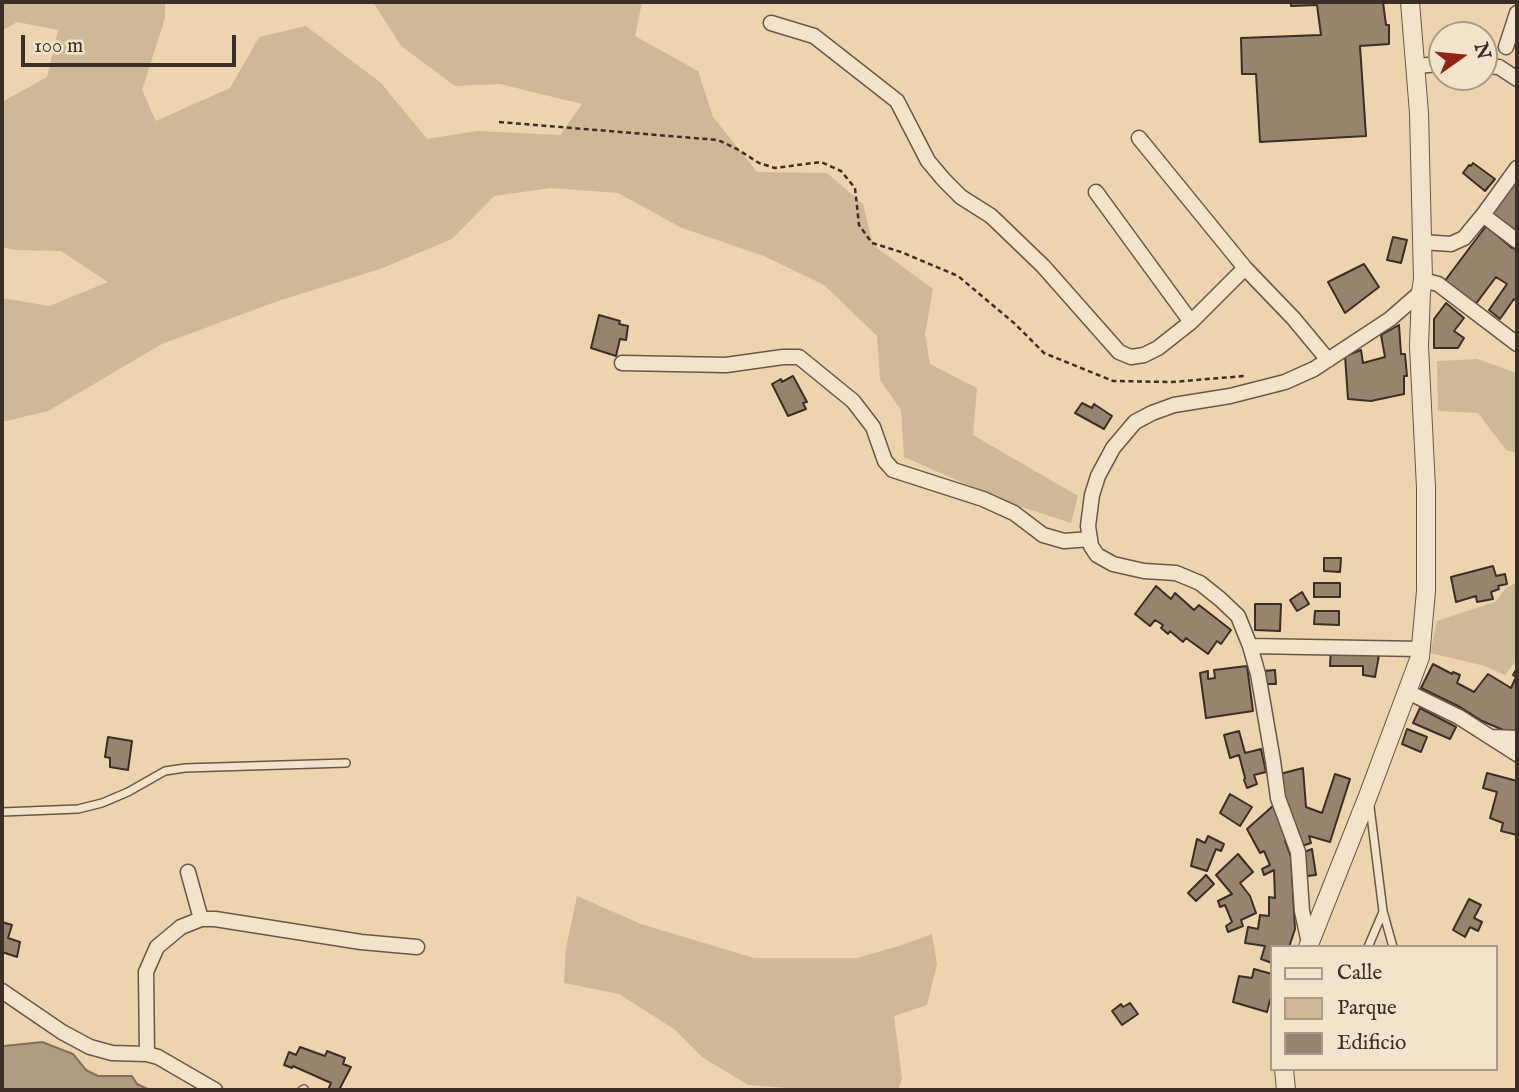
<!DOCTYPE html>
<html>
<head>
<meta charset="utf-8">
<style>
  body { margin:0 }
  #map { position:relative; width:1519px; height:1092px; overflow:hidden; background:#edd4ae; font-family:"IM FELL English",serif }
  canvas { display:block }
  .frame { position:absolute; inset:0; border:4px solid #3b2e26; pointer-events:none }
  .legend { position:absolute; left:1270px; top:945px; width:228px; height:126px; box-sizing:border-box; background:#f3e3ca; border:2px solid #a99b88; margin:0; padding:9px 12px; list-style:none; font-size:21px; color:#3b2e26 }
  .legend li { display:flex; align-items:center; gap:14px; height:35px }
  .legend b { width:35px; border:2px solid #a99b88 }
  .north { position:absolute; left:1428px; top:21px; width:70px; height:70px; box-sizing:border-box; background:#f3e3ca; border:2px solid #a99b88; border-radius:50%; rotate:75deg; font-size:19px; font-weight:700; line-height:28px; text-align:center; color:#3b2e26 }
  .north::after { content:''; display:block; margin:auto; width:24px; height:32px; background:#8f2418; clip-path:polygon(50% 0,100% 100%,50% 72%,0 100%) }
  .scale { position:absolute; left:21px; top:35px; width:215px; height:32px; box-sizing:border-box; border:4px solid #3b2e26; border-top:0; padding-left:9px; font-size:21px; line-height:24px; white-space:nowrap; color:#3b2e26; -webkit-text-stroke:5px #f3e3ca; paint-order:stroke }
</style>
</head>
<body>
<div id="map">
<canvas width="1519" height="1092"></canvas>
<div class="frame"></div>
<ul class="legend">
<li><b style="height:9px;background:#f3e3ca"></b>Calle</li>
<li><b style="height:19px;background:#cfb897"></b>Parque</li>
<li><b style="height:19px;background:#98846d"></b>Edificio</li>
</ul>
<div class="north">N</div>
<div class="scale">100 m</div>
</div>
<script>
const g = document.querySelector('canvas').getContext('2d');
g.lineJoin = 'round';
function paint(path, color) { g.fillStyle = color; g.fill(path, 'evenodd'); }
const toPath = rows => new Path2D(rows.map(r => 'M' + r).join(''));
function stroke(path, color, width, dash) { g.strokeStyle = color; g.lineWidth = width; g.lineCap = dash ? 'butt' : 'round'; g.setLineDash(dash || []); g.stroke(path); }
const green = toPath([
  [2,2,165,2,165,18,142,90,156,121,230,88,259,37,306,26,381,83,427,139,477,131,560,135,582,104,500,84,455,86,401,46,373,2,642,2,635,36,698,71,713,117,757,172,827,173,863,204,873,245,933,289,925,334,930,364,977,388,973,435,1078,496,1071,523,1009,503,904,457,901,410,880,380,877,336,824,285,764,256,682,228,618,193,551,188,494,196,452,239,380,269,275,302,162,344,48,411,2,422,2,298,49,306,108,282,61,251,15,250,2,247,2,102,47,77,58,30,17,22,2,31],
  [1477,359,1517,373,1517,453,1506,450,1478,413,1438,411,1437,361],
  [1517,582,1517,659,1505,675,1485,666,1430,653,1437,621,1495,602,1506,588],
  [577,896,641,924,754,958,857,958,902,945,932,934,937,964,927,1005,894,1016,902,1079,898,1090,814,1090,748,1085,702,1057,674,1029,619,994,564,983,566,948]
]);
const water = toPath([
  [42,1042,73,1054,86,1070,98,1076,132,1076,137,1084,150,1090,2,1090,2,1049,4,1046,42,1042]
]);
const building = toPath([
  [1291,2,1383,2,1386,25,1389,25,1389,44,1360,46,1366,136,1260,142,1256,74,1242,74,1241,38,1321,35,1317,5,1291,6,1291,2],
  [1473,163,1495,179,1485,191,1463,173,1469,165,1471,166,1473,163],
  [1517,180,1517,233,1492,214,1517,180],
  [1486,226,1512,248,1513,247,1517,251,1517,301,1514,299,1500,319,1489,310,1507,284,1496,277,1475,305,1444,282,1486,226],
  [1393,237,1407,240,1401,263,1387,260,1393,237],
  [1364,264,1379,287,1345,313,1328,282,1364,264],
  [1446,303,1464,318,1454,331,1464,338,1458,348,1434,348,1434,319,1446,303],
  [599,315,620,321,619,324,628,326,626,340,620,339,616,356,591,348,599,315],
  [1399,325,1401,354,1405,354,1407,376,1404,376,1404,394,1371,401,1348,399,1345,356,1361,350,1363,363,1385,357,1381,335,1399,325],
  [793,376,807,402,803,403,806,409,788,416,772,384,781,379,782,382,793,376],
  [1082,403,1092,408,1094,404,1112,416,1104,429,1075,413,1082,403],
  [1324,558,1341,558,1340,572,1324,571,1324,558],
  [1493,566,1496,576,1505,574,1507,584,1498,586,1499,589,1491,592,1493,599,1477,602,1476,596,1456,602,1451,577,1493,566],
  [1314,583,1340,583,1340,597,1314,597,1314,583],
  [1156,586,1171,599,1175,593,1194,610,1199,605,1231,630,1221,644,1217,641,1208,654,1186,638,1183,642,1170,631,1168,634,1161,628,1163,625,1155,620,1150,626,1135,614,1156,586],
  [1302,592,1309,604,1297,611,1290,600,1302,592],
  [1255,604,1281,604,1280,631,1255,630,1255,604],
  [1315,611,1339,611,1339,625,1314,624,1315,611],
  [1331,648,1380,650,1375,677,1363,675,1363,666,1330,666,1331,648],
  [1433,664,1452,674,1453,672,1460,675,1457,683,1474,692,1488,674,1511,688,1516,677,1513,675,1517,668,1517,732,1508,732,1482,721,1460,707,1421,688,1433,664],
  [1247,666,1253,711,1206,718,1200,673,1208,671,1208,679,1215,678,1214,670,1247,666],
  [1275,670,1276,684,1264,684,1263,671,1275,670],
  [1420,708,1456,727,1450,739,1413,723,1420,708],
  [1407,729,1427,737,1421,752,1402,744,1407,729],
  [1239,731,1245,753,1261,749,1266,772,1254,775,1257,784,1247,788,1244,780,1245,778,1239,755,1230,758,1224,735,1239,731],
  [108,737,132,741,128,770,110,767,110,758,105,757,108,737],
  [1303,768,1306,807,1322,813,1335,774,1350,779,1330,842,1309,836,1311,843,1302,846,1288,810,1280,774,1303,768],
  [1487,773,1517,781,1517,835,1501,831,1503,823,1490,818,1497,792,1483,788,1487,773],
  [1230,794,1252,807,1240,826,1220,813,1230,794],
  [1274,805,1287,841,1285,841,1291,857,1295,929,1289,947,1272,947,1272,963,1261,959,1265,946,1245,943,1248,927,1258,929,1260,915,1269,916,1269,897,1275,898,1274,870,1264,875,1262,869,1270,865,1264,851,1260,853,1247,829,1274,805],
  [1208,836,1224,844,1221,851,1216,849,1207,871,1191,866,1197,839,1205,843,1208,836],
  [1312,849,1316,875,1307,876,1304,852,1312,849],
  [1238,854,1253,872,1240,883,1250,896,1256,913,1241,920,1243,926,1228,932,1226,926,1232,922,1225,905,1220,907,1218,901,1232,894,1216,875,1238,854],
  [1206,875,1214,884,1196,901,1188,893,1206,875],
  [1469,899,1481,905,1474,918,1482,922,1478,931,1470,927,1465,937,1453,930,1469,899],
  [2,922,12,925,8,938,20,942,17,957,2,952,2,922],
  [1254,969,1272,974,1272,1000,1270,1000,1267,1012,1233,1002,1239,976,1252,978,1254,969],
  [1130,1003,1138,1014,1122,1025,1112,1011,1121,1004,1123,1007,1130,1003],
  [300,1047,325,1056,327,1051,345,1058,343,1064,351,1067,339,1090,328,1090,331,1083,293,1066,292,1068,284,1065,289,1052,296,1055,300,1047]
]);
const path = toPath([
  [499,122,718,140,737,149,759,163,775,168,821,162,841,171,855,188,859,225,872,243,901,252,958,276,1014,323,1044,353,1113,381,1172,382,1244,376]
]);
const service = toPath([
  [1370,807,1383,911,1393,947],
  [2,812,78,809,102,803,128,792,165,771,185,768,346,763],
  [1368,947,1383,912],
  [302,1090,304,1089]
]);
const minor = toPath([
  [771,23,814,36,897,101,928,161,944,180,961,197,991,216,1043,266,1119,352,1131,357,1144,355,1158,348,1191,322],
  [1506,47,1517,13],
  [1415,66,1442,64],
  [1484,66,1499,67,1517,79],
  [1139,138,1245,268,1294,319,1328,360],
  [1096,192,1191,322,1245,268],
  [1483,215,1517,241],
  [1422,242,1451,244,1464,238,1483,215,1517,168],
  [1423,280,1438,284,1517,344],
  [622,363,726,365,783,357,799,357,853,401,873,427,885,461,893,470,983,499,1014,513,1043,535,1064,541,1090,539],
  [1250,646,1421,649],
  [1408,692,1459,717,1517,754],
  [1491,737,1517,738],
  [188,872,201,919],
  [1309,943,1302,911,1298,852,1278,798,1273,761,1258,674,1250,646,1238,616,1220,599,1200,583,1176,573,1144,571,1113,564,1097,555,1091,546,1088,526,1092,495,1098,476,1113,448,1135,422,1152,413,1174,405,1230,396,1285,382,1314,369,1390,319,1421,292],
  [2,991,62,1032,90,1047,112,1053,147,1054,158,1057,215,1090],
  [147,1054,146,972,157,947,181,927,201,919,215,919,361,942,417,947]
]);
const tertiary = toPath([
  [1308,947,1368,796,1420,657,1426,591,1426,488,1419,346,1421,292,1423,280,1419,113,1410,2],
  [1284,1069,1286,1090]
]);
paint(green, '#cfb897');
paint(water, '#b09c80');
stroke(water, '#81705c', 2);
paint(building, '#98846d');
stroke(building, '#3b2e26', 2);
stroke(service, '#685848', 10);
stroke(minor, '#685848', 17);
stroke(tertiary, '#685848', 20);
stroke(path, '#3b2e26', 2.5, [5, 3.5]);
stroke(service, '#f3e3ca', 7);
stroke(minor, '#f3e3ca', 14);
stroke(tertiary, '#f3e3ca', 18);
</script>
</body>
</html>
